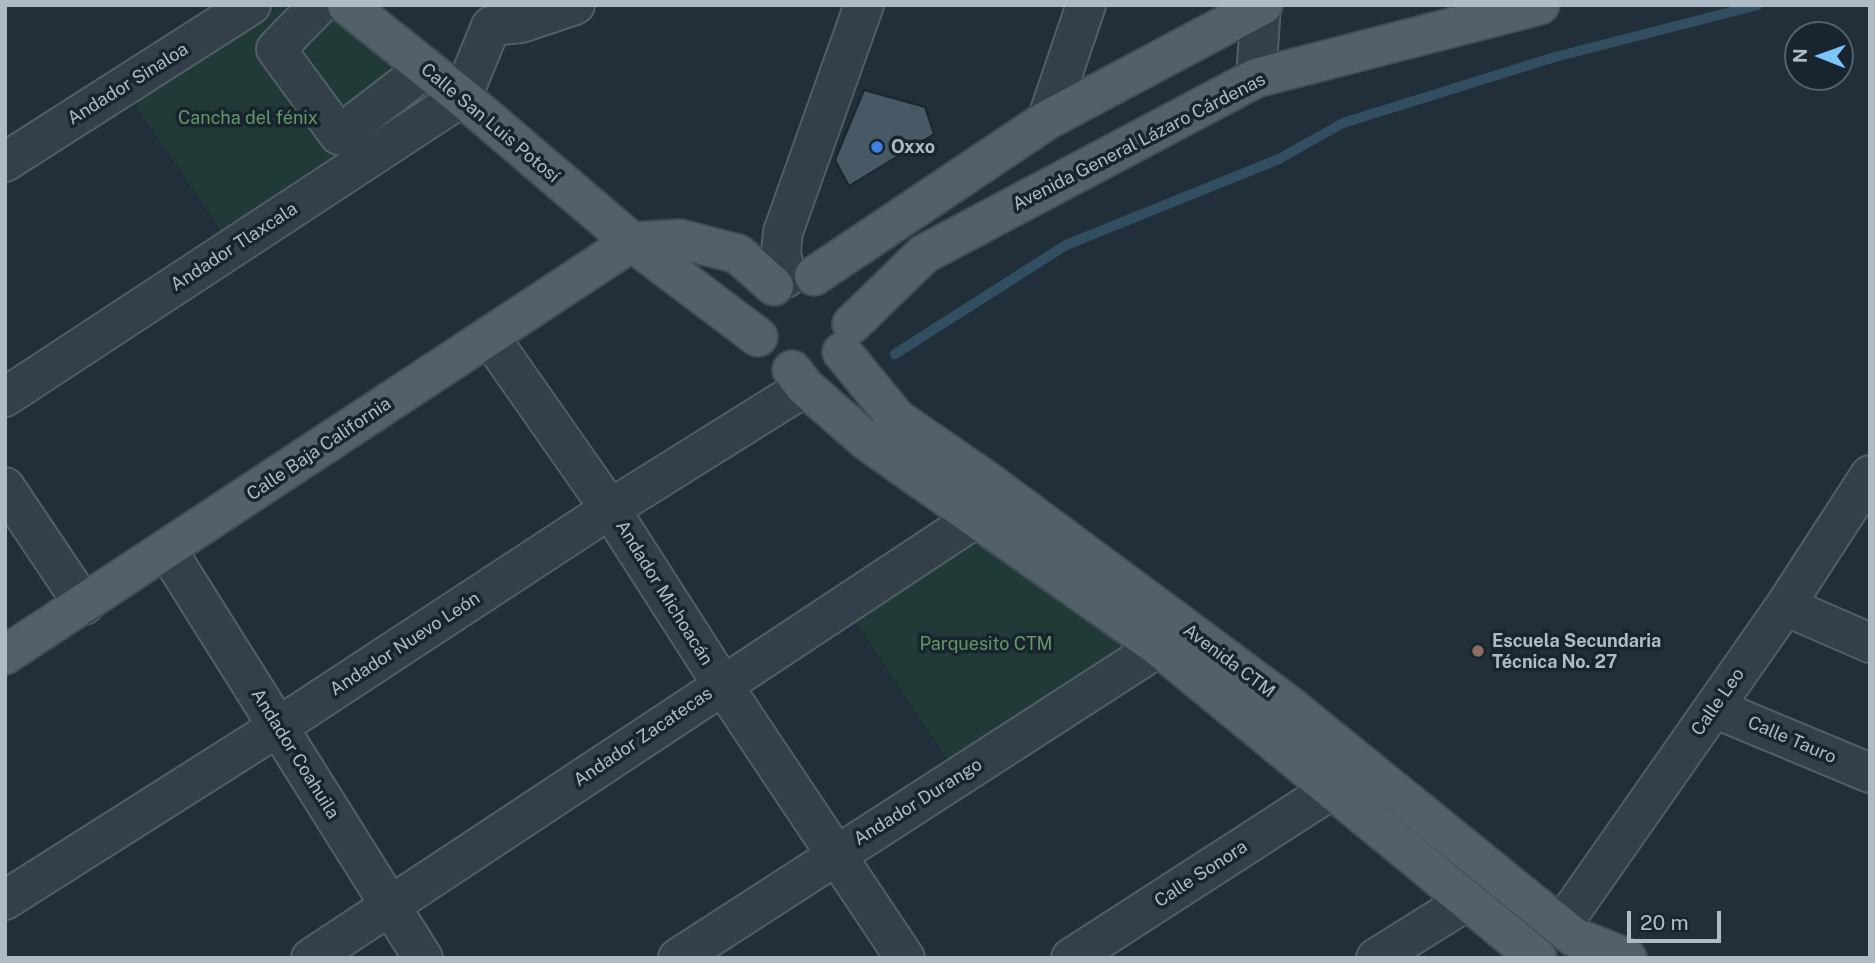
<!DOCTYPE html>
<html>
<head>
<meta charset="utf-8">
<style>
  body { margin:0 }
  #map { position:relative; width:1875px; height:963px; overflow:hidden; background:#202f39; font-family:"Public Sans",sans-serif }
  canvas { display:block }
  .frame { position:absolute; inset:0; border:7px solid #adbbc6; pointer-events:none }
  .north { position:absolute; left:1784px; top:21px; width:70px; height:70px; box-sizing:border-box; background:#19252e; border:2px solid #54616b; border-radius:50%; rotate:271deg; font-size:19px; font-weight:700; line-height:28px; text-align:center; color:#adbbc6 }
  .north::after { content:''; display:block; margin:auto; width:24px; height:32px; background:#7cc5fc; clip-path:polygon(50% 0,100% 100%,50% 72%,0 100%) }
  .scale { position:absolute; left:1627px; top:911px; width:94px; height:32px; box-sizing:border-box; border:4px solid #adbbc6; border-top:0; padding-left:9px; font-size:21px; line-height:24px; white-space:nowrap; color:#adbbc6; -webkit-text-stroke:5px #19252e; paint-order:stroke }
</style>
</head>
<body>
<div id="map">
<canvas width="1875" height="963"></canvas>
<div class="frame"></div>
<div class="north">N</div>
<div class="scale">20 m</div>
</div>
<script>
const g = document.querySelector('canvas').getContext('2d');
g.lineJoin = 'round';
function paint(path, color) { g.fillStyle = color; g.fill(path, 'evenodd'); }
const toPath = rows => new Path2D(rows.map(r => 'M' + r).join(''));
function stroke(path, color, width, dash) { g.strokeStyle = color; g.lineWidth = width; g.lineCap = dash ? 'butt' : 'round'; g.setLineDash(dash || []); g.stroke(path); }
function drawText(font, color, halo, rows, align = 'center') {
  g.font = font + ' "Public Sans",sans-serif'; g.lineWidth = 7; g.setLineDash([]); g.textBaseline = 'middle'; g.strokeStyle = halo; g.fillStyle = color; for (const [text, x, y, turn = 0] of rows) {
    g.save(); g.translate(x, y); g.rotate((+turn || 0) * Math.PI / 180); g.textAlign = isNaN(turn) ? turn : align; if (halo) g.strokeText(text, 0, 0); g.fillText(text, 0, 0); g.restore();
  }
}
const green = toPath([
  [270,5,324,5,419,96,226,238,129,96],
  [976,518,1159,647,959,777,845,605]
]);
const stream = toPath([
  [895,354,1066,245,1279,159,1343,123,1555,57,1758,5]
]);
const building = toPath([
  [864,90,925,107,934,134,849,186,835,160,864,90]
]);
const minor = toPath([
  [319,5,276,49,339,135,426,68],
  [491,26,521,23,575,5],
  [1256,78,1261,5],
  [1047,120,1086,5],
  [5,162,251,5],
  [786,278,781,252,783,232,864,5],
  [489,336,610,509,722,684,905,958],
  [5,397,462,97,491,26],
  [5,487,84,605],
  [167,550,423,958],
  [1785,606,1870,643],
  [1714,708,1870,773],
  [5,900,278,727,610,509,805,387],
  [1561,926,1785,606,1870,475],
  [311,958,976,518],
  [678,958,1159,647],
  [1071,958,1331,790],
  [1376,958,1467,901]
]);
const major = toPath([
  [347,5,462,97,632,242,758,337],
  [814,276,1047,120,1263,5],
  [852,324,924,254,1256,78,1540,5],
  [842,352,897,419,987,481,1286,703,1574,937,1627,958],
  [792,370,805,387,867,441,1159,647,1537,958],
  [5,655,632,242,680,239,738,254,774,286]
]);
const markers = [
  [877,147,7,"#3f7fe0"],
  [1478,651,7,"#8d6e63"]
];
const streetNames = [
  ["Andador Sinaloa",128,84,-32],
  ["Calle San Luis Potosí",490,123,40],
  ["Avenida General Lázaro Cárdenas",1139,142,-27],
  ["Andador Tlaxcala",234,247,-33],
  ["Calle Baja California",319,449,-34],
  ["Andador Michoacán",664,593,58],
  ["Andador Nuevo León",405,644,-33],
  ["Avenida CTM",1229,661,37],
  ["Calle Leo",1718,702,-55],
  ["Andador Zacatecas",643,737,-34],
  ["Calle Tauro",1792,740,23],
  ["Andador Coahuila",295,754,58],
  ["Andador Durango",918,802,-32],
  ["Calle Sonora",1201,874,-33]
];
const parkNames = [
  ["Cancha del fénix",248,118],
  ["Parquesito CTM",986,644]
];
const poiNames = [
  ["Oxxo",891,147],
  ["Escuela Secundaria",1492,641],
  ["Técnica No. 27",1492,662]
];
paint(green, '#213a38');
stroke(stream, '#324e61', 10);
paint(building, '#475965');
stroke(building, '#1b2730', 2);
stroke(minor, '#515e67', 42);
stroke(major, '#404c56', 42);
stroke(minor, '#334049', 38);
stroke(major, '#516069', 38);
for (const [x, y, r, color] of markers) { const dot = new Path2D(); dot.arc(x, y, r, 0, 2 * Math.PI); g.fillStyle = color; g.fill(dot); stroke(dot, '#19252e', 2.5); }
drawText('18px', '#adbbc6', '#19252e', streetNames);
drawText('18px', '#649766', '#19252e', parkNames);
drawText('bold 18px', '#adbbc6', '#19252e', poiNames, 'left');
</script>
</body>
</html>
